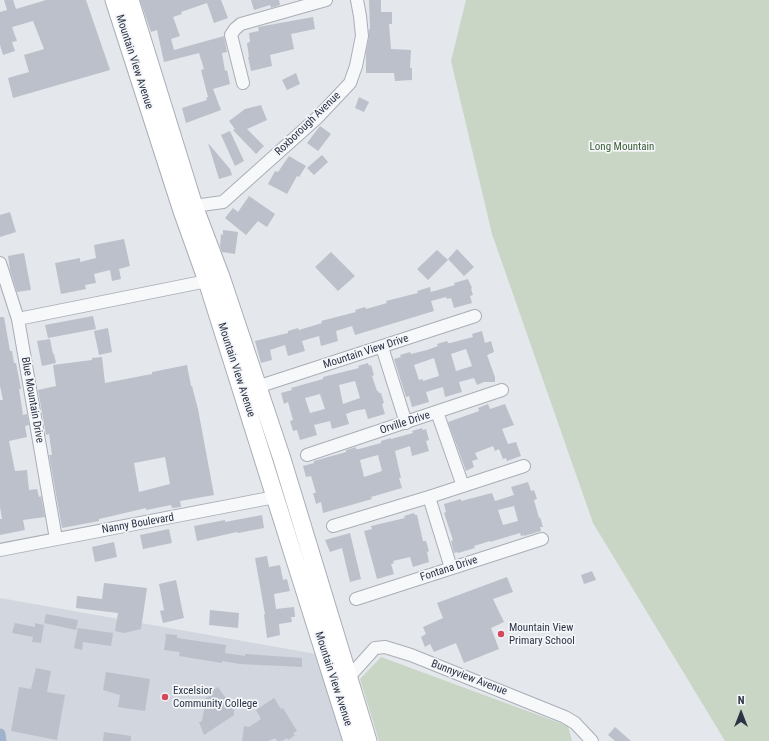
<!DOCTYPE html>
<html>
<head>
<meta charset="utf-8">
<style>
  body { margin:0 }
  #map { position:relative; width:769px; height:741px; overflow:hidden; background:#e4e7ec; font-family:"Roboto Condensed",sans-serif }
  canvas { display:block }
  .north { position:absolute; left:721px; top:693px; width:40px; height:40px; -webkit-text-stroke:3px #f4f6f9; paint-order:stroke; rotate:0deg; font-size:11px; font-weight:700; line-height:16px; text-align:center; color:#2b3445 }
  .north::after { content:''; display:block; margin:auto; width:14px; height:18px; background:#2b3445; clip-path:polygon(50% 0,100% 100%,50% 72%,0 100%) }
</style>
</head>
<body>
<div id="map">
<canvas width="769" height="741"></canvas>
<div class="north">N</div>
</div>
<script>
const g = document.querySelector('canvas').getContext('2d');
g.lineJoin = 'round';
function paint(path, color) { g.fillStyle = color; g.fill(path, 'evenodd'); }
const toPath = rows => new Path2D(rows.map(r => 'M' + r).join(''));
function stroke(path, color, width, dash) { g.strokeStyle = color; g.lineWidth = width; g.lineCap = dash ? 'butt' : 'round'; g.setLineDash(dash || []); g.stroke(path); }
function drawText(font, color, halo, rows, align = 'center') {
  g.font = font + ' "Roboto Condensed",sans-serif'; g.lineWidth = 3.5; g.setLineDash([]); g.textBaseline = 'middle'; g.strokeStyle = halo; g.fillStyle = color; for (const [text, x, y, turn = 0] of rows) {
    g.save(); g.translate(x, y); g.rotate((+turn || 0) * Math.PI / 180); g.textAlign = isNaN(turn) ? turn : align; if (halo) g.strokeText(text, 0, 0); g.fillText(text, 0, 0); g.restore();
  }
}
const built = toPath([
  [0,598,316,654,345,741,0,741]
]);
const green = toPath([
  [466,0,769,0,769,741,725,741,593,523,492,234,451,61],
  [381,657,568,726,572,741,379,741,360,679]
]);
const canal = toPath([
  [0,734,1,741]
]);
const building = toPath([
  [4,0,13,0,16,9,46,0,86,0,110,70,13,98,8,78,29,72,24,55,44,49,33,21,12,27,17,41,12,42,15,51,3,55,0,45,0,12,7,10],
  [140,0,221,0,228,18,214,23,207,3,181,12,182,14,173,17,180,36,171,39,174,50,224,36,227,52,222,53,225,71,227,70,230,84,213,89,221,110,186,123,182,108,207,100,206,98,208,97,201,70,204,69,199,53,164,62,157,30,151,32],
  [251,0,279,0,280,5,271,8,270,5,254,10],
  [369,0,381,0,381,12,392,12,392,24,389,24,391,49,411,50,410,68,412,68,412,80,395,81,394,73,366,73,366,52,369,37,369,29,370,29],
  [313,17,315,29,291,34,294,49,270,55,272,66,251,71,248,57,249,57,247,43,250,42,249,33,259,31,258,27],
  [296,73,300,84,287,90,282,80],
  [359,97,369,102,364,112,355,108],
  [261,105,267,120,247,129,264,146,256,154,233,130,235,129,229,121,245,109],
  [320,126,331,134,318,151,307,143],
  [230,131,244,161,235,166,221,135],
  [208,143,230,169,232,175,219,179],
  [322,155,328,162,314,175,307,168],
  [289,156,306,166,299,177,297,176,287,194,268,184,275,171,278,172],
  [249,196,275,214,267,227,258,221,246,235,225,218,233,208,238,212],
  [10,212,16,232,0,237,0,215],
  [223,230,238,232,235,254,222,252,220,246,221,234,223,235],
  [124,239,130,266,119,269,121,279,112,281,110,270,94,274,96,283,85,285,86,289,61,294,55,263,80,258,80,262,96,258,94,245],
  [457,249,474,267,464,276,448,259],
  [437,250,448,260,428,280,417,269],
  [331,252,355,276,338,291,315,267],
  [24,253,31,290,17,292,10,270,8,256],
  [468,279,472,288,471,289,473,295,470,296,472,303,454,308,451,298,447,299,446,297,431,301,434,311,355,335,352,326,336,331,338,341,321,346,319,336,302,341,305,351,288,356,285,345,270,350,272,360,261,363,255,341,288,333,288,331,298,328,299,330,322,323,321,321,356,312,355,310,365,307,366,309,387,303,386,301,418,293,417,291,430,287,431,292,455,285,454,283],
  [93,316,96,329,48,338,45,325],
  [0,317,4,317,10,351,12,351,14,363,16,363,21,389,19,389,23,415,27,414,29,425,25,426,27,437,9,441,15,471,27,470,29,490,37,489,39,497,41,496,45,517,23,520,25,530,0,535,0,519,2,519,0,507,0,400,3,400,0,386],
  [108,328,112,352,99,355,94,331],
  [482,331,485,343,491,341,494,352,487,355,495,377,495,382,484,382,477,385,474,378,459,382,462,392,445,397,443,387,426,392,429,402,412,407,409,396,406,397,394,359,401,357,400,355,410,352,411,354,427,350,438,346,437,344,447,341,448,343,450,343,473,337,472,334],
  [466,349,472,366,456,371,451,354],
  [434,358,439,376,423,381,423,379,419,380,414,365],
  [50,339,53,354,54,354,56,363,42,366,37,341],
  [102,357,105,383,152,374,152,372,187,365,191,386,192,386,198,409,214,495,180,501,181,507,172,508,171,505,146,510,146,508,99,519,99,521,62,528,49,455,52,455,49,434,46,435,38,390,56,386,53,365,92,360,92,358],
  [165,457,170,484,139,492,134,463],
  [368,363,369,366,371,365,374,375,372,376,377,391,378,391,379,393,381,393,384,403,382,404,385,414,368,419,365,409,354,411,346,414,349,424,332,429,330,421,314,425,317,435,300,440,297,430,293,431,290,421,293,420,288,402,284,404,281,393,292,390,291,388,323,379,323,377,359,368,358,366],
  [355,381,360,398,343,404,339,385],
  [320,394,325,409,310,413,305,398],
  [488,404,490,409,505,404,514,425,502,429,508,444,516,442,521,456,507,461,506,458,503,459,499,449,495,451,493,446,475,453,478,459,472,461,474,467,466,471,448,422,479,411,478,408],
  [422,428,423,430,426,429,429,440,426,441,429,451,412,456,410,446,395,451,401,478,399,478,402,488,371,497,372,499,323,513,321,502,316,504,313,493,316,493,311,476,306,477,303,466,314,463,314,461,346,452,346,450,353,448,356,447,356,449,359,449,381,443,381,441,391,438,391,439,413,433,412,431],
  [378,455,382,471,364,477,360,460],
  [528,482,531,491,534,490,537,499,534,500,539,518,540,517,543,527,540,527,541,531,524,536,524,535,521,536,520,533,490,542,490,541,474,546,475,548,458,553,457,552,454,553,451,541,453,540,444,513,446,512,444,504,461,499,461,501,492,493,495,501,514,495,511,487],
  [514,506,518,521,503,525,498,510],
  [414,513,415,515,417,515,423,541,426,541,429,551,427,552,429,562,413,567,410,557,393,561,394,563,391,564,394,574,377,579,364,531,372,529,371,526,405,518,404,516],
  [262,515,264,528,238,533,237,532,197,541,194,526,225,520,225,522],
  [169,529,172,543,143,549,140,535],
  [350,533,361,579,350,582,342,548,330,552,325,540],
  [114,542,117,557,95,562,92,547],
  [267,556,269,567,280,565,283,580,287,579,290,591,274,594,276,609,294,607,295,617,291,617,292,622,279,624,280,635,267,638,264,615,265,614,255,558],
  [592,571,596,580,584,584,581,575],
  [507,577,513,592,493,599,504,622,491,628,499,649,464,663,456,643,434,652,430,644,425,647,421,637,426,634,423,627,443,618,437,603],
  [176,580,184,618,163,623,160,611,164,610,159,584],
  [104,583,147,588,141,629,124,633,115,631,118,613,76,608,77,596,102,599],
  [210,610,239,613,238,628,209,625],
  [46,614,78,620,76,630,44,623],
  [15,623,35,627,35,623,44,625,41,643,32,642,33,637,12,633],
  [78,628,113,633,111,646,83,642,82,650,74,648],
  [165,634,177,635,177,638,226,645,225,653,245,656,245,654,302,658,302,667,240,664,222,661,222,663,179,656,180,652,164,650,166,637],
  [36,668,51,671,47,692,65,695,57,740,11,731,19,687,31,689],
  [106,672,150,679,145,711,118,707,120,695,103,690],
  [218,687,234,710,234,715,204,735,199,722,202,721,205,705,196,705,213,693,213,690],
  [274,698,281,709,283,708,297,731,293,733,295,735,288,740,287,738,282,741,277,741,275,738,269,741,242,741,244,726,249,727,261,719,256,710],
  [615,727,631,741,615,741,608,735],
  [104,732,131,736,131,741,103,741]
]);
const street = toPath([
  [243,83,231,35,235,29,241,24,326,0],
  [194,206,223,202,318,117,350,83,356,66,362,36,360,16,357,0],
  [0,263,18,319,56,539],
  [18,319,207,281],
  [382,347,406,423],
  [257,387,475,316],
  [437,412,463,486],
  [307,455,502,390],
  [429,497,451,568],
  [333,526,429,497,524,466],
  [0,550,275,497],
  [356,599,542,539],
  [348,678,375,648,385,647,411,655,493,688,565,717,575,723,592,741]
]);
const secondary = toPath([
  [114,0,182,211,207,281,352,741],
  [130,0,194,206,221,277,282,459,368,741]
]);
const markers = [
  [501,634,4,"#d1495b"],
  [165,697,4,"#d1495b"]
];
const streetNames = [
  ["Mountain View Avenue",134,62,72],
  ["Roxborough Avenue",308,124,-44],
  ["Mountain View Drive",366,352,-18],
  ["Mountain View Avenue",236,370,72],
  ["Blue Mountain Drive",32,400,80],
  ["Orville Drive",405,423,-18],
  ["Nanny Boulevard",138,524,-10],
  ["Fontana Drive",449,569,-18],
  ["Bunnyview Avenue",469,678,21],
  ["Mountain View Avenue",333,679,72]
];
const parkNames = [
  ["Long Mountain",622,147]
];
const poiNames = [
  ["Mountain View",509,628],
  ["Primary School",509,641],
  ["Excelsior",173,691],
  ["Community College",173,704]
];
paint(built, '#d2d6de');
paint(green, '#c9d6c5');
stroke(canal, '#9fb4cc', 11);
paint(building, '#bbc0ca');
stroke(street, '#a9aeb7', 14);
stroke(secondary, '#a9aeb7', 19);
stroke(street, '#f7f8fa', 12);
stroke(secondary, '#fff', 17);
for (const [x, y, r, color] of markers) { const dot = new Path2D(); dot.arc(x, y, r, 0, 2 * Math.PI); g.fillStyle = color; g.fill(dot); stroke(dot, '#f4f6f9', 1.5); }
drawText('11px', '#2b3445', '#f4f6f9', streetNames);
drawText('11px', '#3f6138', '#f4f6f9', parkNames);
drawText('11px', '#2b3445', '#f4f6f9', poiNames, 'left');
</script>
</body>
</html>
